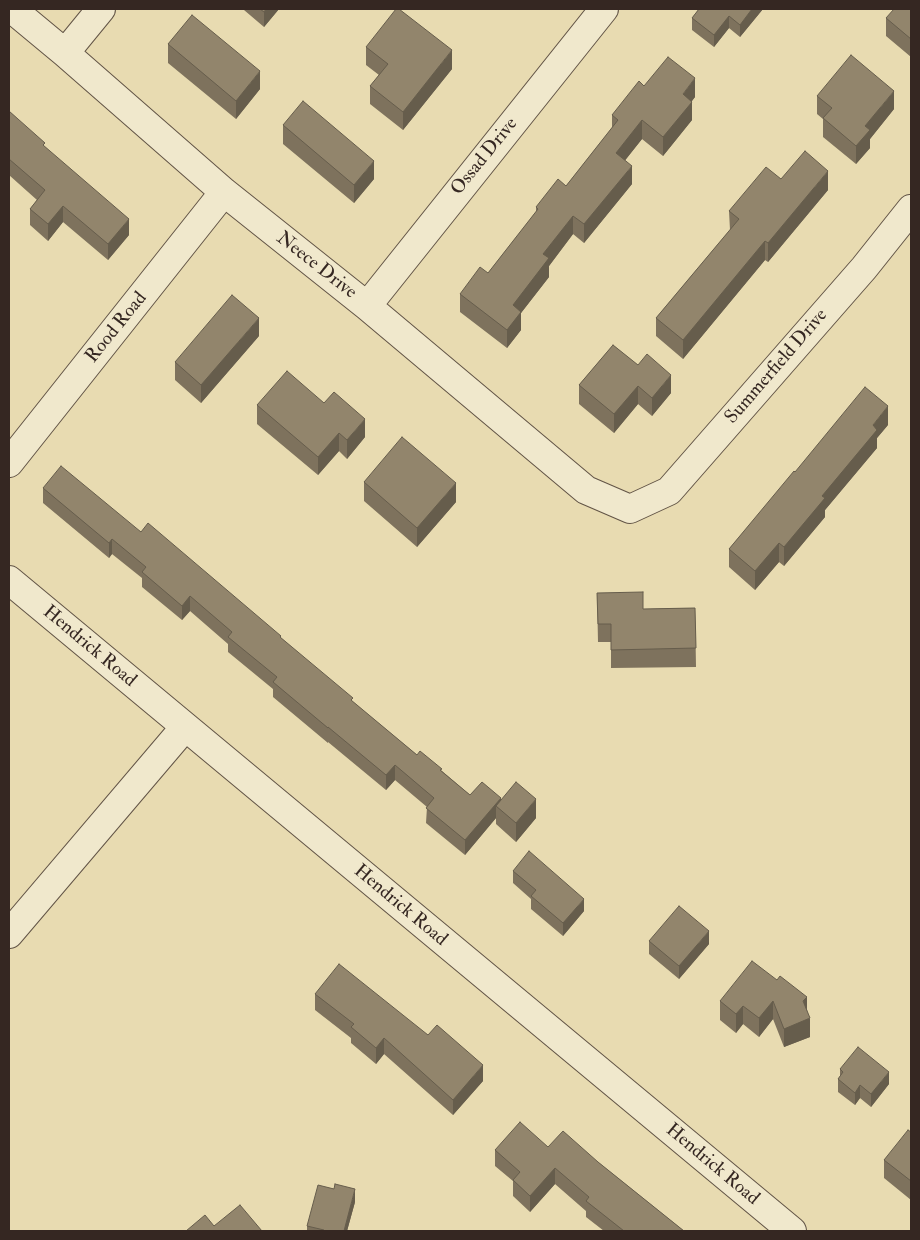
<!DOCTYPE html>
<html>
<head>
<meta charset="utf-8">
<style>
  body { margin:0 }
  #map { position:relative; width:920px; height:1240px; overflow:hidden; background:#e8dbb1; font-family:"IM FELL Double Pica",serif }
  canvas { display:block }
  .frame { position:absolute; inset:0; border:10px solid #352722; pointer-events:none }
</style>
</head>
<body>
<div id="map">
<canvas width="920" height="1240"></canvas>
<div class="frame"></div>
</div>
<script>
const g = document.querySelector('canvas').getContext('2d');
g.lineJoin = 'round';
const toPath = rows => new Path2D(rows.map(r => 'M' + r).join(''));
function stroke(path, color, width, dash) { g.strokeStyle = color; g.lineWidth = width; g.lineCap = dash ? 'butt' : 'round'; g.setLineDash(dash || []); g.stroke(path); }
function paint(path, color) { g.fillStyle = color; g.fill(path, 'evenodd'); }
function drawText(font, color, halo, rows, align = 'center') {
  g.font = font + ' "IM FELL Double Pica",serif'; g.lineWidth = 4; g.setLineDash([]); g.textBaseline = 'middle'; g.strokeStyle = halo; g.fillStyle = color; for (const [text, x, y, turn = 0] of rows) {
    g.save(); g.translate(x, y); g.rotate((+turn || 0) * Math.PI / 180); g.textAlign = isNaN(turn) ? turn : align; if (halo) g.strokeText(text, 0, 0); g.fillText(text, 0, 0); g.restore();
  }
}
const minor = toPath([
  [12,9,65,53,224,192,367,306,586,490,630,509,669,491,864,268,911,209],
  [65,53,101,9],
  [367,306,604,9],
  [9,463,224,192],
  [9,580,792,1231],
  [9,934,185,727]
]);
const wall = toPath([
  [244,9,279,9,264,27,244,10],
  [699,9,763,9,740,37,729,28,714,47,692,30,692,18],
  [911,9,911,57,886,36,886,18],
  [168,44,260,89,236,119,168,63],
  [366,47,452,69,403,130,370,104,370,86,379,75,366,65],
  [644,86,695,97,692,101,692,120,663,156,642,139,625,160,632,184,584,243,573,234,549,266,549,277,521,313,521,330,507,348,460,312,460,294,488,273,536,212,536,207,566,186,612,128,612,115],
  [817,96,894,109,870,139,870,148,856,164,823,137,823,119,817,114],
  [9,111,45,147,129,235,108,260,63,222,48,241,30,225,30,209,37,200,9,175],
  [283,125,374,179,354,203,283,144],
  [781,179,828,190,768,262,765,260,683,359,656,336,656,318,730,230,729,211],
  [259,336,201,403,175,380,175,362],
  [613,345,671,393,652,416,638,404,614,433,579,404,579,385],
  [257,405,365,437,347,459,339,451,318,475,257,424],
  [888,425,877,438,877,448,825,510,825,517,784,566,779,562,755,590,729,567,729,549,795,472],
  [364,482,456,502,417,547,364,501],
  [43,488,141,532,281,638,353,702,417,755,442,771,470,795,501,800,536,818,516,842,496,824,496,818,465,855,426,823,427,807,395,780,386,790,328,742,328,743,273,697,273,689,228,652,228,644,190,611,182,620,142,587,142,578,112,554,109,558,43,503],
  [597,593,643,609,695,608,696,667,611,668,611,642,598,642],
  [513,871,584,911,563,936,531,909,531,899,513,883],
  [649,941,709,944,679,979,649,954],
  [777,980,807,1009,810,1037,784,1047,773,1019,759,1037,743,1024,736,1033,720,1020,720,1001],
  [315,994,483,1081,453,1115,384,1054,376,1064,351,1043,351,1038,315,1010],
  [840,1069,889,1084,871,1107,860,1098,855,1105,838,1092,838,1079,840,1076],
  [911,1132,911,1200,884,1178,884,1160],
  [548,1147,598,1162,684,1231,604,1231,586,1217,586,1211,555,1184,530,1212,513,1196,513,1181,495,1166,495,1150],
  [355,1202,347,1231,307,1231,307,1226]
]);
const shadedWall = toPath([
  [266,9,279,9,264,27,264,12],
  [752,9,763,9,740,37,740,25],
  [729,16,729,28,714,47,714,35],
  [452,50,452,69,403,130,403,112],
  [260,71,260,89,236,119,236,101],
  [695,78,695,97,683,112,683,94],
  [894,91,894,109,870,139,870,148,856,164,856,146,865,126],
  [692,102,692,120,663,156,663,137],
  [642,120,642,139,616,172,616,153],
  [374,161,374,179,354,203,354,185],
  [632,166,632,184,584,243,584,224],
  [828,171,828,190,768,262,768,243],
  [63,206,63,222,48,241,48,224],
  [573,216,573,234,549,266,549,277,521,313,521,330,507,348,507,330,513,305,543,254],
  [129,219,129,235,108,260,108,244],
  [765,241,765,260,683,359,683,340],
  [259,318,259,336,201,403,201,385],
  [671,375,671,393,652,416,652,398],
  [638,386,638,404,614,433,614,414],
  [888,406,888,425,877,438,877,448,825,510,825,517,784,566,784,547,873,425],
  [365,419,365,437,347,459,347,440],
  [339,433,339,451,318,475,318,457],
  [456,483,456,502,417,547,417,528],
  [112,539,112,554,109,558,109,543],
  [779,543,779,562,755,590,755,571],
  [190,596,190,611,182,620,182,606],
  [395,765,395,780,386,790,386,775],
  [501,798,501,810,496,806,496,818,465,855,465,840],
  [536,799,536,818,516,842,516,823],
  [584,899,584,911,563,936,563,923],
  [709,931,709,944,679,979,679,966],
  [807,997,807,1016,803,1001],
  [773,1001,773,1019,759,1037,759,1018],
  [743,1006,743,1024,736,1033,736,1014],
  [810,1018,810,1037,784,1047,784,1029],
  [384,1038,384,1054,376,1064,376,1048],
  [483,1065,483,1081,453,1115,453,1100],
  [889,1072,889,1084,871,1107,871,1094],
  [860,1085,860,1098,855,1105,855,1093],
  [555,1168,555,1184,530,1212,530,1196],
  [355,1189,355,1202,347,1231,344,1231]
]);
const building = toPath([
  [260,9,266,9,264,12,260,9],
  [396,9,399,9,452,50,403,112,370,86,388,64,366,47,396,9],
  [699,9,752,9,740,25,729,16,714,35,692,18,699,9],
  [894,9,911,9,911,39,886,18,894,9],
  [192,15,260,71,236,101,168,44,192,15],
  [851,55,894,91,865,126,870,130,856,146,823,118,832,108,817,96,851,55],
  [668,57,695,78,683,94,692,102,663,137,642,120,616,153,632,166,584,224,573,216,543,254,549,258,513,305,521,312,507,330,460,294,480,267,488,273,538,209,536,207,558,179,566,186,618,120,612,115,639,81,644,86,668,57],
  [303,101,374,161,354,185,283,125,303,101],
  [9,111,45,143,43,145,129,219,108,244,63,206,48,224,30,209,45,190,9,159,9,111],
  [805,151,828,171,768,243,765,241,683,340,656,318,739,219,729,211,766,167,781,179,805,151],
  [232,295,259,318,201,385,175,362,232,295],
  [613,345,638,365,647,354,671,375,652,398,638,386,614,414,579,385,613,345],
  [287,371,324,403,334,392,365,419,347,440,339,433,318,457,257,405,287,371],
  [865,387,888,406,873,425,877,430,822,496,825,498,784,547,779,543,755,571,729,549,794,471,795,472,865,387],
  [402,437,456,483,417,528,364,482,402,437],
  [61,466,141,532,148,523,281,636,280,637,353,698,351,700,417,755,420,751,442,769,440,770,470,795,482,782,501,798,465,840,426,808,434,798,395,765,386,775,328,727,328,728,273,682,277,677,228,637,232,632,190,596,182,606,142,572,146,567,112,539,109,543,43,488,61,466],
  [643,592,643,609,695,608,696,648,611,650,611,624,598,624,597,593,643,592],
  [516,782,536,799,516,823,496,806,516,782],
  [529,851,584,899,563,923,531,896,536,890,513,871,529,851],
  [679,906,709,931,679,966,649,941,679,906],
  [752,961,777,980,780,976,807,997,803,1001,810,1018,784,1029,773,1001,759,1018,743,1006,736,1014,720,1001,752,961],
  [339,964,428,1035,437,1025,483,1065,453,1100,384,1038,376,1048,351,1027,354,1024,315,994,339,964],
  [858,1047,889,1072,871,1094,860,1085,855,1093,838,1079,843,1072,840,1069,858,1047],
  [520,1122,548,1147,563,1131,598,1162,684,1231,624,1231,586,1201,589,1197,555,1168,530,1196,513,1180,520,1172,495,1150,520,1122],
  [908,1130,911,1132,911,1181,884,1160,908,1130],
  [335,1184,355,1189,344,1231,324,1231,324,1230,307,1226,318,1185,334,1189,335,1184],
  [240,1205,262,1231,186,1231,205,1215,214,1226,240,1205]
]);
const streetNames = [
  ["Ossad Drive",485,157,-51],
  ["Neece Drive",316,266,38],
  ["Rood Road",117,328,-51],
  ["Summerfield Drive",777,367,-49],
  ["Hendrick Road",89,647,40],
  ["Hendrick Road",400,906,40],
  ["Hendrick Road",712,1165,40]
];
stroke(minor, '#625446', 30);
stroke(minor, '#f0e8cc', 28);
paint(wall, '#7e725d');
paint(shadedWall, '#665d4c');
paint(building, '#92856c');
stroke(building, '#665d4c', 1);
drawText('19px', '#352722', '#f0e8cc', streetNames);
</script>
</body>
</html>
